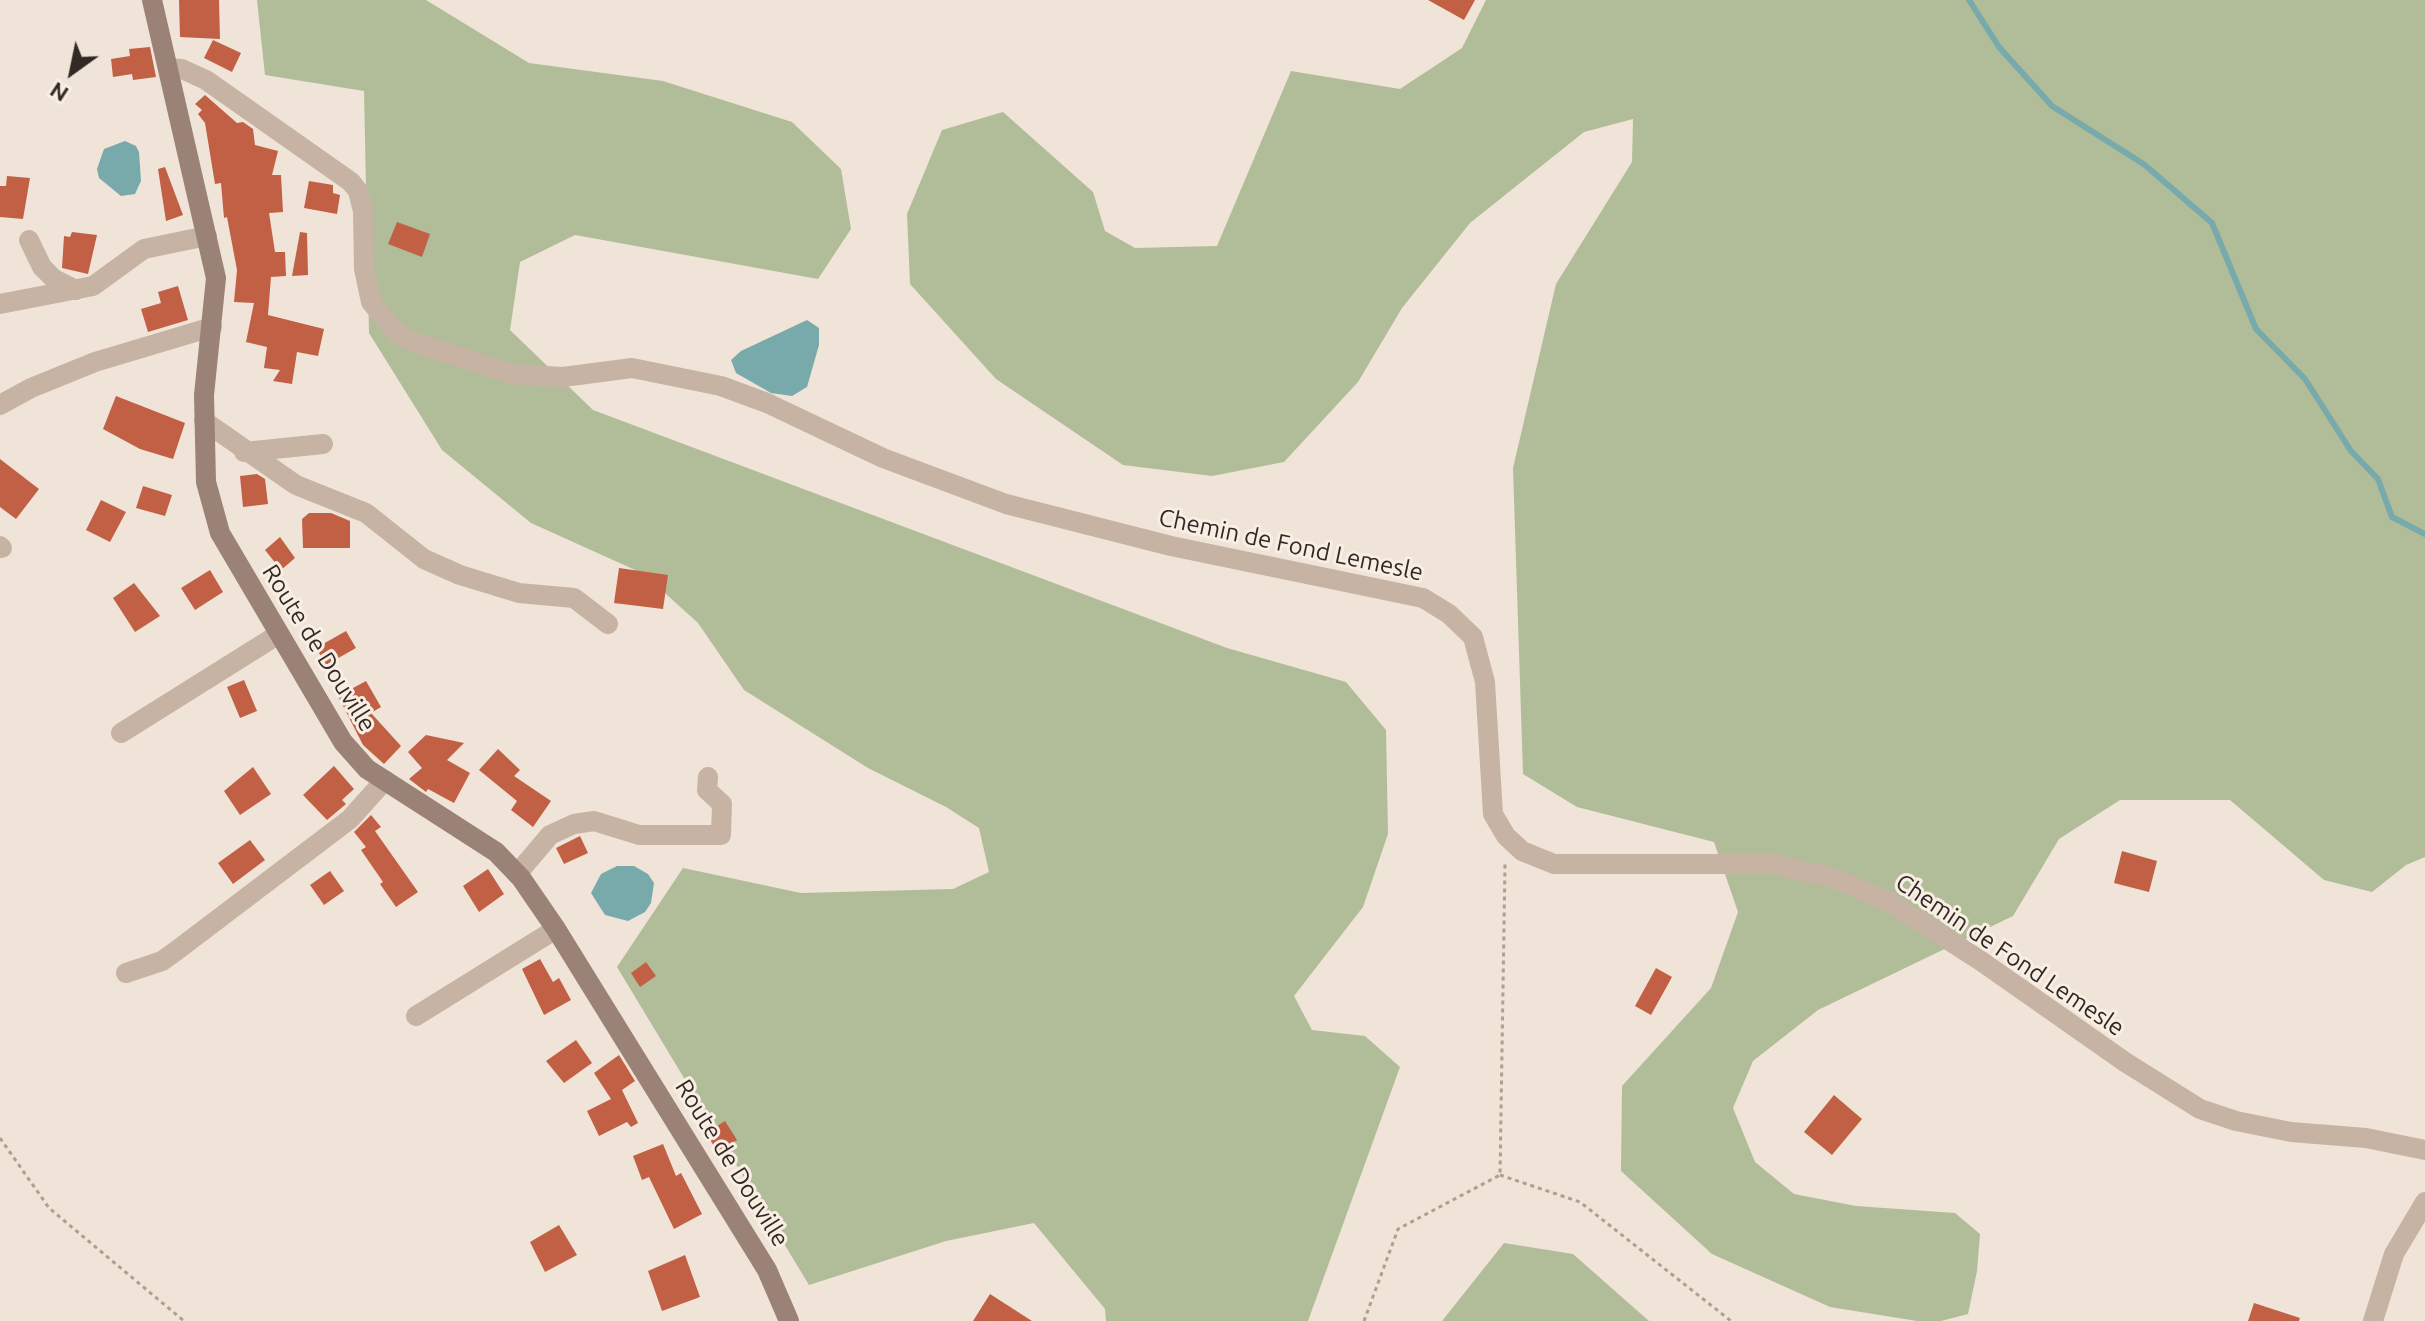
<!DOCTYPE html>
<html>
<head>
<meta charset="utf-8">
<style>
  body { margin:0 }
  #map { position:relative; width:2425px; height:1321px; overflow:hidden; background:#efe4d7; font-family:Ubuntu,sans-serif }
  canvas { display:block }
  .north { position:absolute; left:32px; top:32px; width:80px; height:80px; -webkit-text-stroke:6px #f8eee3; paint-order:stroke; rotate:213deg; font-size:22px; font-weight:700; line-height:32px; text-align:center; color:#322925 }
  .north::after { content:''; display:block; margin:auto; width:28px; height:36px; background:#322925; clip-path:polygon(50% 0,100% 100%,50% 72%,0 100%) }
</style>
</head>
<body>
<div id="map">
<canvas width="2425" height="1321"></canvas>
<div class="north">N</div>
</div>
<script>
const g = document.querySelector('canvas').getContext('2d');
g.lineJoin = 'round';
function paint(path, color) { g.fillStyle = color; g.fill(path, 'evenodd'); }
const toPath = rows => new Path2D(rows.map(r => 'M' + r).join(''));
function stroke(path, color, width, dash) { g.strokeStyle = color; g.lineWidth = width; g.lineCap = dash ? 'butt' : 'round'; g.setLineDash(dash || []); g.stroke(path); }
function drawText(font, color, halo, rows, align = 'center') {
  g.font = font + ' Ubuntu,sans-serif'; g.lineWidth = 6; g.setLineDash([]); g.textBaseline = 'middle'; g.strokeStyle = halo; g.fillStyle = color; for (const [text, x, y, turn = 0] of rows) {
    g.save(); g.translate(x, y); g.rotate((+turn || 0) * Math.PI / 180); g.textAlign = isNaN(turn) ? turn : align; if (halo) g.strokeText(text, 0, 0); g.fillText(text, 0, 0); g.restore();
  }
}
const green = toPath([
  [257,0,426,0,529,63,663,81,792,122,841,169,851,229,818,279,575,235,520,262,510,330,593,410,1227,648,1346,682,1386,730,1388,834,1363,907,1294,996,1312,1030,1365,1036,1400,1067,1308,1321,1106,1321,1105,1309,1034,1223,946,1241,809,1285,617,967,683,868,801,893,953,889,989,872,979,828,946,807,868,768,744,690,698,623,644,574,531,523,442,450,369,333,364,91,265,75],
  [1486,0,2425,0,2425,857,2406,865,2372,892,2324,880,2230,800,2120,800,2059,839,2013,916,1818,1010,1753,1061,1733,1108,1755,1162,1794,1194,1856,1206,1955,1213,1980,1234,1977,1271,1968,1314,1941,1321,1917,1321,1830,1307,1712,1254,1621,1171,1622,1086,1711,988,1738,912,1714,842,1577,807,1523,774,1513,468,1556,284,1632,162,1633,119,1584,132,1470,223,1402,308,1358,382,1284,462,1212,476,1123,465,996,379,910,284,907,214,942,130,1003,112,1093,192,1105,231,1135,248,1217,246,1291,71,1400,89,1462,48],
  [1504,1243,1573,1254,1649,1321,1442,1321]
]);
const water = toPath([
  [125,141,136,146,139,152,141,181,135,194,121,196,99,178,97,169,104,149],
  [807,320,819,328,819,345,807,387,792,396,771,393,736,373,731,360,741,351],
  [617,866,634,866,648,874,654,883,651,903,645,912,628,921,605,915,591,893,601,874]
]);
const stream = toPath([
  [1969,0,1999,47,2052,106,2145,165,2212,223,2256,329,2305,379,2351,451,2378,479,2392,517,2425,534]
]);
const building = toPath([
  [179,0,219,0,220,39,180,37],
  [1428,0,1475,0,1464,20],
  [213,40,241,53,232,72,204,58],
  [150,47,156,77,133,80,132,74,113,77,111,59,130,56,129,49],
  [205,95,237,123,243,122,253,129,255,145,278,151,272,175,281,175,283,212,269,213,275,252,285,252,286,276,271,277,268,315,324,329,318,356,297,352,292,384,273,381,280,370,264,368,267,347,246,342,254,303,234,302,237,270,227,217,224,218,221,183,215,184,205,123,198,114,202,110,195,104],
  [165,167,183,215,166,221,158,169],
  [7,176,30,178,23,219,0,217,0,186,6,186],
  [309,181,333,185,333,193,340,195,337,214,304,208],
  [397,222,430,234,422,257,388,244],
  [72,232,97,235,88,274,62,268,64,236,70,237],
  [300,232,307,233,308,275,292,276],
  [178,286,188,320,148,332,141,309,161,303,158,292],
  [116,396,185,423,173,459,140,449,103,429],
  [0,459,39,489,16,519,0,507],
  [257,474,265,479,268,504,243,507,240,476],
  [143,486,172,495,165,516,136,508],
  [101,500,126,512,110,542,86,530],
  [309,513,331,513,350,521,350,548,303,548,302,519],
  [280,537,295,558,281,570,265,550],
  [619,568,668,575,663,609,614,603],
  [210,570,223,592,195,610,181,588],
  [134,583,160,616,135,632,113,598],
  [346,631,356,648,326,665,316,648],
  [244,680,257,711,240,718,227,687],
  [366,681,381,707,371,713,401,746,384,764,363,745,338,696],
  [426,735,464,743,447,760,470,773,454,803,428,789,426,792,409,779,422,768,408,752],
  [498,749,520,770,514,776,551,801,533,827,511,810,517,801,479,770],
  [334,766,354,789,342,800,346,804,327,820,303,795],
  [253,767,271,794,240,815,224,791],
  [371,815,381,827,375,831,418,892,396,907,380,884,383,882,361,850,366,847,354,832],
  [580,836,588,853,564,864,556,848],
  [250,840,265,860,233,884,218,863],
  [2122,851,2157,861,2149,892,2114,883],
  [488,869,504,894,479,912,463,886],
  [330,871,344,891,324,905,310,885],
  [540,959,553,982,559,978,571,1000,544,1015,522,969],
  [646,962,656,976,640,987,631,973],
  [1656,968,1672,977,1651,1015,1635,1006],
  [576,1040,592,1063,564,1083,546,1061],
  [619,1055,635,1081,622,1090,638,1123,631,1127,627,1122,599,1136,587,1111,611,1099,594,1073],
  [1834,1095,1862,1119,1832,1155,1804,1132],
  [725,1121,737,1140,718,1153,706,1133],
  [663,1144,676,1176,681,1173,702,1214,674,1229,649,1177,642,1180,633,1156],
  [559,1225,577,1255,545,1272,530,1242],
  [685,1255,700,1297,662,1311,648,1271],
  [990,1294,1032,1321,973,1321],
  [2254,1303,2300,1318,2299,1321,2248,1321]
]);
const path = toPath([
  [0,1138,49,1208,184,1321],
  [1500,1175,1580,1202,1731,1321],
  [1364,1321,1398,1229,1500,1175,1505,864]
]);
const minor = toPath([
  [168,68,182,69,206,80,351,182,358,191,363,211,364,269,371,302,398,334,415,343,512,374,563,377,632,368,721,386,767,403,883,458,1006,504,1171,546,1423,598,1449,614,1473,637,1485,682,1493,814,1506,836,1522,851,1554,864,1774,864,1833,878,1886,900,1981,961,2125,1062,2200,1109,2236,1121,2291,1132,2366,1138,2425,1150],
  [29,240,42,267,54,279,76,290],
  [0,304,93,286,144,249,207,236],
  [0,405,31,388,95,362,212,327],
  [204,421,296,485,366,513,424,559,460,575,519,593,574,598,608,624],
  [244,452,323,444],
  [0,546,2,548],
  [121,733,279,634],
  [517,874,550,835,574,824,594,821,639,835,721,835,722,804,707,790,708,777],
  [126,973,162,961,176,951,350,819,385,780],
  [416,1016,556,929],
  [2373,1321,2394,1254,2425,1202]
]);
const secondary = toPath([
  [152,0,216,278,204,395,206,482,220,533,343,742,367,769,496,852,521,878,556,929,767,1270,789,1321]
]);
const streetNames = [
  ["Chemin de Fond Lemesle",1291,545,12],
  ["Route de Douville",319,648,58],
  ["Chemin de Fond Lemesle",2010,955,34],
  ["Route de Douville",732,1163,58]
];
paint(green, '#b1bd98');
paint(water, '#78aaab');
stroke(stream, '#78aaab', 6);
paint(building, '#c16044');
stroke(path, '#b29d8e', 3, [4, 4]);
stroke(minor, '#c7b3a4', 20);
stroke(secondary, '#9a8276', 20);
drawText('24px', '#322925', '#f8eee3', streetNames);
</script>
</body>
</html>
